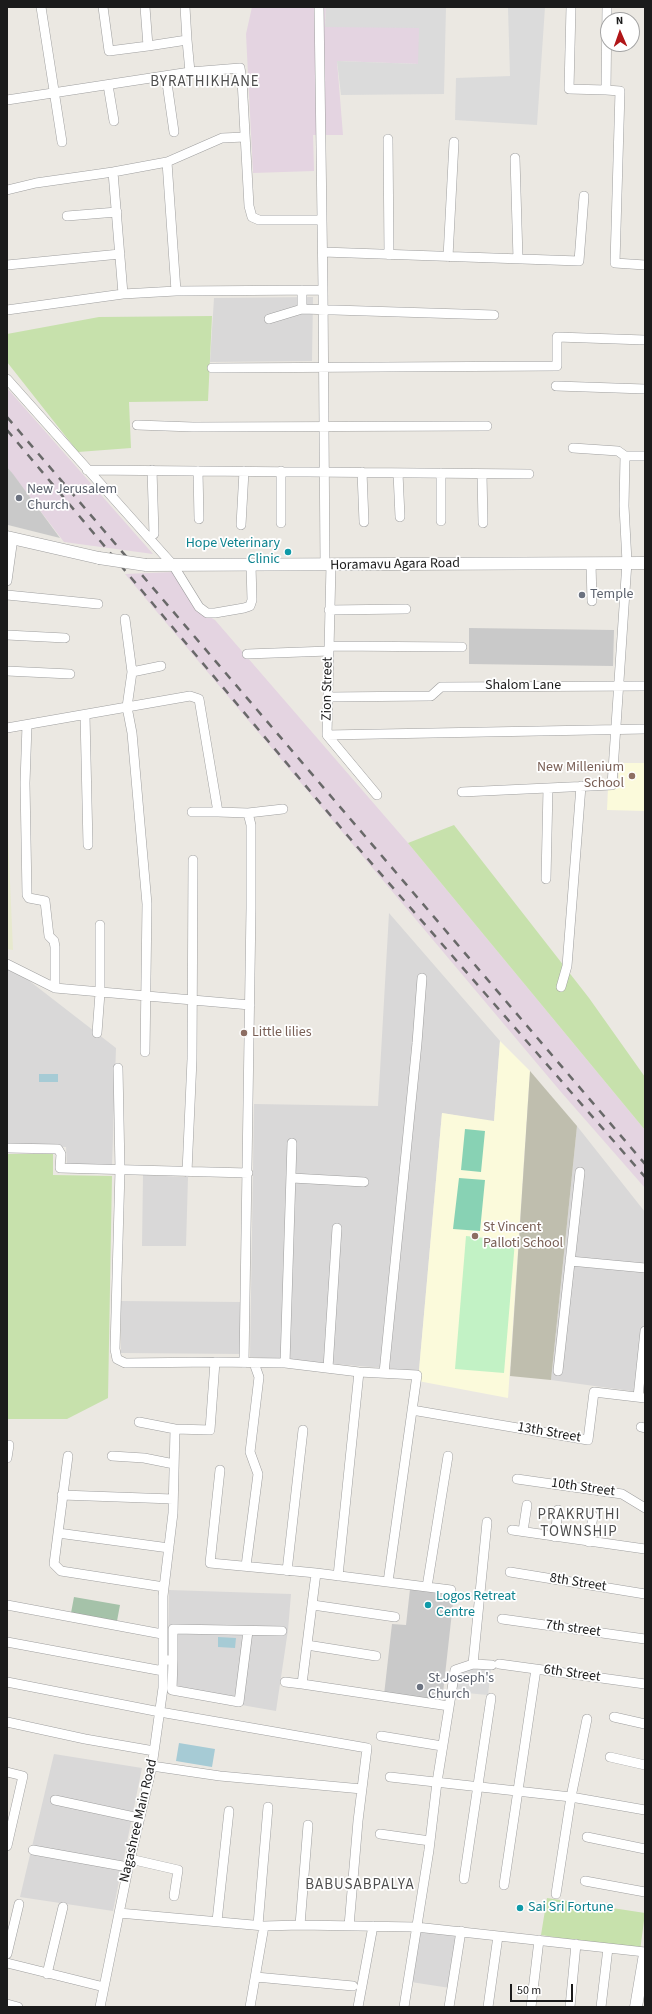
<!DOCTYPE html>
<html>
<head>
<meta charset="utf-8">
<style>
  body { margin:0 }
  #map { position:relative; width:652px; height:2014px; overflow:hidden; background:#ebe8e2; font-family:"Source Sans 3",sans-serif }
  canvas { display:block }
  .frame { position:absolute; inset:0; border:8px solid #1b1b1b; pointer-events:none }
  .north { position:absolute; left:600px; top:12px; width:40px; height:40px; box-sizing:border-box; background:#fff; border:1px solid #a4a4a4; border-radius:50%; rotate:358deg; font-size:11px; font-weight:700; line-height:16px; text-align:center; color:#1b1b1b }
  .north::after { content:''; display:block; margin:auto; width:14px; height:18px; background:#b01618; clip-path:polygon(50% 0,100% 100%,50% 72%,0 100%) }
  .scale { position:absolute; left:510px; top:1984px; width:63px; height:18px; box-sizing:border-box; border:2px solid #1b1b1b; border-top:0; padding-left:5px; font-size:12px; line-height:14px; white-space:nowrap; color:#1b1b1b; -webkit-text-stroke:3px #fff; paint-order:stroke }
</style>
</head>
<body>
<div id="map">
<canvas width="652" height="2014"></canvas>
<div class="frame"></div>
<div class="north">N</div>
<div class="scale">50 m</div>
</div>
<script>
const g = document.querySelector('canvas').getContext('2d');
g.lineJoin = 'round';
function paint(path, color) { g.fillStyle = color; g.fill(path, 'evenodd'); }
const toPath = rows => new Path2D(rows.map(r => 'M' + r).join(''));
function stroke(path, color, width, dash) { g.strokeStyle = color; g.lineWidth = width; g.lineCap = dash ? 'butt' : 'round'; g.setLineDash(dash || []); g.stroke(path); }
function drawText(font, color, halo, rows, align = 'center') {
  g.font = font + ' "Source Sans 3",sans-serif'; g.lineWidth = 3.5; g.setLineDash([]); g.textBaseline = 'middle'; g.strokeStyle = halo; g.fillStyle = color; for (const [text, x, y, turn = 0] of rows) {
    g.save(); g.translate(x, y); g.rotate((+turn || 0) * Math.PI / 180); g.textAlign = isNaN(turn) ? turn : align; if (halo) g.strokeText(text, 0, 0); g.fillText(text, 0, 0); g.restore();
  }
}
const residential = toPath([
  [313,297,312,361,210,362,214,298],
  [389,913,500,1041,494,1122,442,1113,419,1371,250,1357,254,1104,378,1106],
  [7,968,14,969,116,1048,112,1166,67,1165,66,1147,7,1144],
  [577,1126,645,1212,645,1327,638,1392,551,1380],
  [143,1175,188,1177,186,1246,142,1246],
  [121,1301,241,1302,241,1354,121,1353],
  [169,1590,291,1594,288,1630,276,1711,167,1692],
  [54,1754,142,1768,113,1911,20,1897],
  [418,1930,458,1936,450,1988,411,1982]
]);
const industrial = toPath([
  [252,7,326,7,325,27,419,27,419,64,337,61,343,135,313,135,314,171,253,173,246,34],
  [7,388,153,554,64,542,7,467],
  [173,572,196,609,215,620,408,843,645,1130,645,1188,561,1092,125,574]
]);
const education = toPath([
  [619,763,645,763,645,811,607,810,608,788,618,788],
  [500,1041,530,1071,508,1398,418,1381,442,1113,494,1121]
]);
const religious = toPath([
  [7,467,13,474,60,538,8,525],
  [469,628,614,630,613,666,469,664],
  [410,1589,454,1594,442,1702,384,1695,392,1624,406,1625]
]);
const construction = toPath([
  [530,1071,577,1126,551,1380,510,1376]
]);
const farmland = toPath([
  [7,835,8,836,13,950,7,949]
]);
const grass = toPath([
  [212,316,208,401,129,402,131,448,78,452,7,362,7,334,99,317],
  [454,825,589,998,645,1077,645,1130,408,843],
  [7,1154,53,1154,53,1175,112,1176,108,1398,67,1419,7,1419],
  [547,1898,645,1913,640,1951,541,1935]
]);
const cemetery = toPath([
  [74,1597,120,1605,117,1621,71,1613]
]);
const park = toPath([
  [466,1236,515,1241,504,1373,455,1369]
]);
const pitch = toPath([
  [465,1129,485,1131,481,1172,461,1170],
  [459,1178,485,1180,480,1231,453,1229]
]);
const parking = toPath([
  [326,7,446,7,444,94,341,95,337,61,418,64,419,28,325,27],
  [503,7,545,7,537,125,455,120,456,78,510,76,508,8],
  [458,1665,491,1669,488,1695,455,1692]
]);
const water = toPath([
  [39,1074,58,1074,58,1082,39,1082],
  [218,1637,236,1638,235,1648,218,1647],
  [179,1743,215,1749,212,1767,176,1761]
]);
const minor = toPath([
  [41,7,62,142],
  [103,7,109,51,148,46],
  [145,7,148,46,187,40,190,72],
  [185,7,187,40],
  [319,7,323,290],
  [571,7,569,89,606,90],
  [607,7,606,90,620,91,615,263,645,265],
  [166,76,174,132],
  [108,85,114,121],
  [7,100,190,72,240,68,242,80,249,206,252,217,259,220,322,220],
  [388,139,389,255],
  [515,158,518,259],
  [167,162,176,291,323,290,325,565],
  [113,172,123,294],
  [7,190,36,183,113,172,167,162,222,138,245,137],
  [67,216,117,212],
  [323,252,579,261,584,196],
  [448,257,454,142],
  [7,265,120,254],
  [302,309,302,290],
  [7,310,123,294,176,291],
  [269,319,302,309,494,315],
  [212,368,557,366,557,337,645,340],
  [7,379,173,565,199,607,207,613,215,613,244,608,250,606,252,600,251,566],
  [556,386,645,389],
  [137,425,193,427,487,426],
  [573,448,618,451,625,456,645,456],
  [87,470,529,474],
  [152,470,154,534],
  [198,471,199,519],
  [281,471,281,523],
  [362,472,364,522],
  [398,473,400,517],
  [441,473,441,521],
  [482,474,483,523],
  [241,525,244,471],
  [591,563,592,601],
  [331,565,327,735,377,795],
  [7,581,13,538],
  [7,595,98,604],
  [329,610,406,609],
  [125,619,132,672,127,707,132,733,147,904,145,1052],
  [7,635,65,638],
  [329,646,462,647],
  [247,654,329,651],
  [7,671,70,674],
  [132,672,161,666],
  [328,697,431,696,441,687,645,686],
  [85,715,88,845],
  [27,725,25,783,27,895,29,898,45,901,49,936,54,941,55,947,55,988],
  [7,728,190,696,199,699,218,812,248,813,251,825,251,908,244,1363],
  [327,735,645,729],
  [462,792,612,785,627,562,624,506,625,456],
  [192,812,218,812],
  [248,813,283,809],
  [546,879,548,788],
  [7,964,55,988,250,1005],
  [561,987,567,966,581,786],
  [97,1033,100,993,100,925],
  [118,1068,120,1170,115,1349,117,1359,125,1363,215,1362],
  [7,1148,58,1149,61,1154,60,1168,248,1173],
  [187,1172,192,1059,193,860],
  [292,1178,364,1182],
  [570,1261,645,1268],
  [285,1363,292,1143],
  [328,1368,337,1228],
  [558,1371,580,1172],
  [384,1373,417,1043,422,978],
  [638,1397,645,1331],
  [412,1410,588,1440,594,1392,645,1398],
  [139,1422,175,1429,210,1430,215,1362,285,1363,359,1372,417,1375,388,1582],
  [641,1427,645,1428],
  [68,1456,54,1564,61,1571,164,1587],
  [112,1456,144,1458,174,1464],
  [7,1458,9,1445],
  [220,1470,210,1563,316,1573,451,1590],
  [517,1479,622,1494,645,1508],
  [62,1495,173,1499],
  [512,1530,645,1549],
  [523,1531,527,1505],
  [58,1533,169,1548],
  [555,1537,558,1510],
  [589,1542,593,1516],
  [246,1566,258,1474,250,1452,259,1377,254,1363],
  [287,1571,303,1430],
  [510,1572,645,1594],
  [316,1573,302,1684,449,1706],
  [338,1576,359,1372],
  [427,1587,448,1456],
  [7,1605,162,1634],
  [313,1605,395,1617],
  [502,1619,645,1639],
  [7,1642,163,1671],
  [307,1645,376,1656],
  [163,1660,173,1660,172,1690,239,1702,248,1631],
  [173,1660,173,1629,282,1631],
  [473,1664,492,1665],
  [499,1664,645,1684],
  [7,1682,160,1712,367,1748,358,1821,349,1926],
  [285,1682,302,1684],
  [614,1717,645,1724],
  [7,1722,85,1739,154,1751],
  [381,1736,442,1746],
  [610,1757,645,1765],
  [152,1766,220,1776,362,1789],
  [7,1772,23,1776,7,1846],
  [390,1777,571,1797,645,1810],
  [55,1800,139,1818],
  [380,1834,430,1841],
  [587,1837,645,1849],
  [33,1850,128,1867],
  [130,1859,178,1870,174,1896],
  [464,1879,491,1698],
  [585,1881,645,1892],
  [504,1885,536,1669],
  [556,1894,571,1797,587,1719],
  [119,1913,264,1926,300,1925,416,1927,645,1952],
  [217,1921,229,1811],
  [258,1925,268,1807],
  [300,1925,308,1825],
  [7,1954,19,1904],
  [7,1963,104,1987],
  [47,1974,63,1907],
  [256,1977,353,1986],
  [7,2004,18,2007],
  [100,2007,129,1864,152,1766,163,1688,163,1596,173,1513,175,1429],
  [250,2007,264,1926],
  [358,2007,373,1926],
  [404,2007,429,1850,437,1782,455,1670,473,1664,487,1522],
  [449,2007,461,1931],
  [488,2007,498,1936],
  [531,2007,539,1940],
  [570,2007,576,1944],
  [601,2007,608,1948]
]);
const tertiary = toPath([
  [7,537,99,558],
  [146,565,645,563],
  [636,2007,645,1954]
]);
const rail = toPath([
  [7,417,645,1164],
  [7,430,347,835,645,1177]
]);
const tertiaryBridge = toPath([
  [99,558,146,565]
]);
const markers = [
  [19,498,4,"#6b7280"],
  [288,552,4,"#0f9aa8"],
  [582,595,4,"#6b7280"],
  [632,776,4,"#8d6e63"],
  [244,1033,4,"#8d6e63"],
  [475,1236,4,"#8d6e63"],
  [428,1605,4,"#0f9aa8"],
  [420,1687,4,"#6b7280"],
  [520,1908,4,"#0f9aa8"]
];
const worshipNames = [
  ["New Jerusalem",27,490],
  ["Church",27,506],
  ["Temple",590,595],
  ["St Joseph's",428,1679],
  ["Church",428,1695]
];
const cultureNames = [
  ["Hope Veterinary",280,544,"right"],
  ["Clinic",280,560,"right"],
  ["Logos Retreat",436,1597],
  ["Centre",436,1613],
  ["Sai Sri Fortune",528,1908]
];
const streetNames = [
  ["Horamavu Agara Road",395,565,-1],
  ["Shalom Lane",523,686],
  ["Zion Street",328,689,-89],
  ["13th Street",549,1433,10],
  ["10th Street",583,1488,8],
  ["8th Street",578,1583,9],
  ["7th street",573,1629,8],
  ["6th Street",572,1674,8],
  ["Nagashree Main Road",139,1821,-77]
];
const educationNames = [
  ["New Millenium",624,768,"right"],
  ["School",624,784,"right"],
  ["Little lilies",252,1033],
  ["St Vincent",483,1228],
  ["Palloti School",483,1244]
];
const neighbourhoodNames = [
  ["BYRATHIKHANE",205,83],
  ["PRAKRUTHI",579,1516],
  ["TOWNSHIP",579,1533],
  ["BABUSABPALYA",360,1886]
];
paint(residential, '#d9d8d8');
paint(industrial, '#e4d4e1');
paint(education, '#fbfadb');
paint(religious, '#c9c9c9');
paint(construction, '#bfbeae');
paint(farmland, '#e7e9ce');
paint(grass, '#c7e1ac');
paint(cemetery, '#a5c2a9');
paint(park, '#c2f2c5');
paint(pitch, '#88d2b4');
paint(parking, '#dbdbdb');
paint(water, '#a6cbd5');
stroke(minor, '#9f9f9f', 10);
stroke(tertiary, '#9f9f9f', 13);
stroke(minor, '#fff', 9);
stroke(tertiary, '#fff', 12);
stroke(rail, '#696969', 2.5, [8, 8]);
stroke(tertiaryBridge, '#9f9f9f', 13, []);
stroke(tertiaryBridge, '#fff', 12);
for (const [x, y, r, color] of markers) { const dot = new Path2D(); dot.arc(x, y, r, 0, 2 * Math.PI); g.fillStyle = color; g.fill(dot); stroke(dot, '#fff', 1.5); }
drawText('14px', '#5b616d', '#fff', worshipNames, 'left');
drawText('14px', '#0d838f', '#fff', cultureNames, 'left');
drawText('14px', '#1b1b1b', '#fff', streetNames);
drawText('14px', '#785e54', '#fff', educationNames, 'left');
g.letterSpacing = '1px';
drawText('15px', '#4e4e4e', '#fff', neighbourhoodNames);
g.letterSpacing = '0px';
</script>
</body>
</html>
